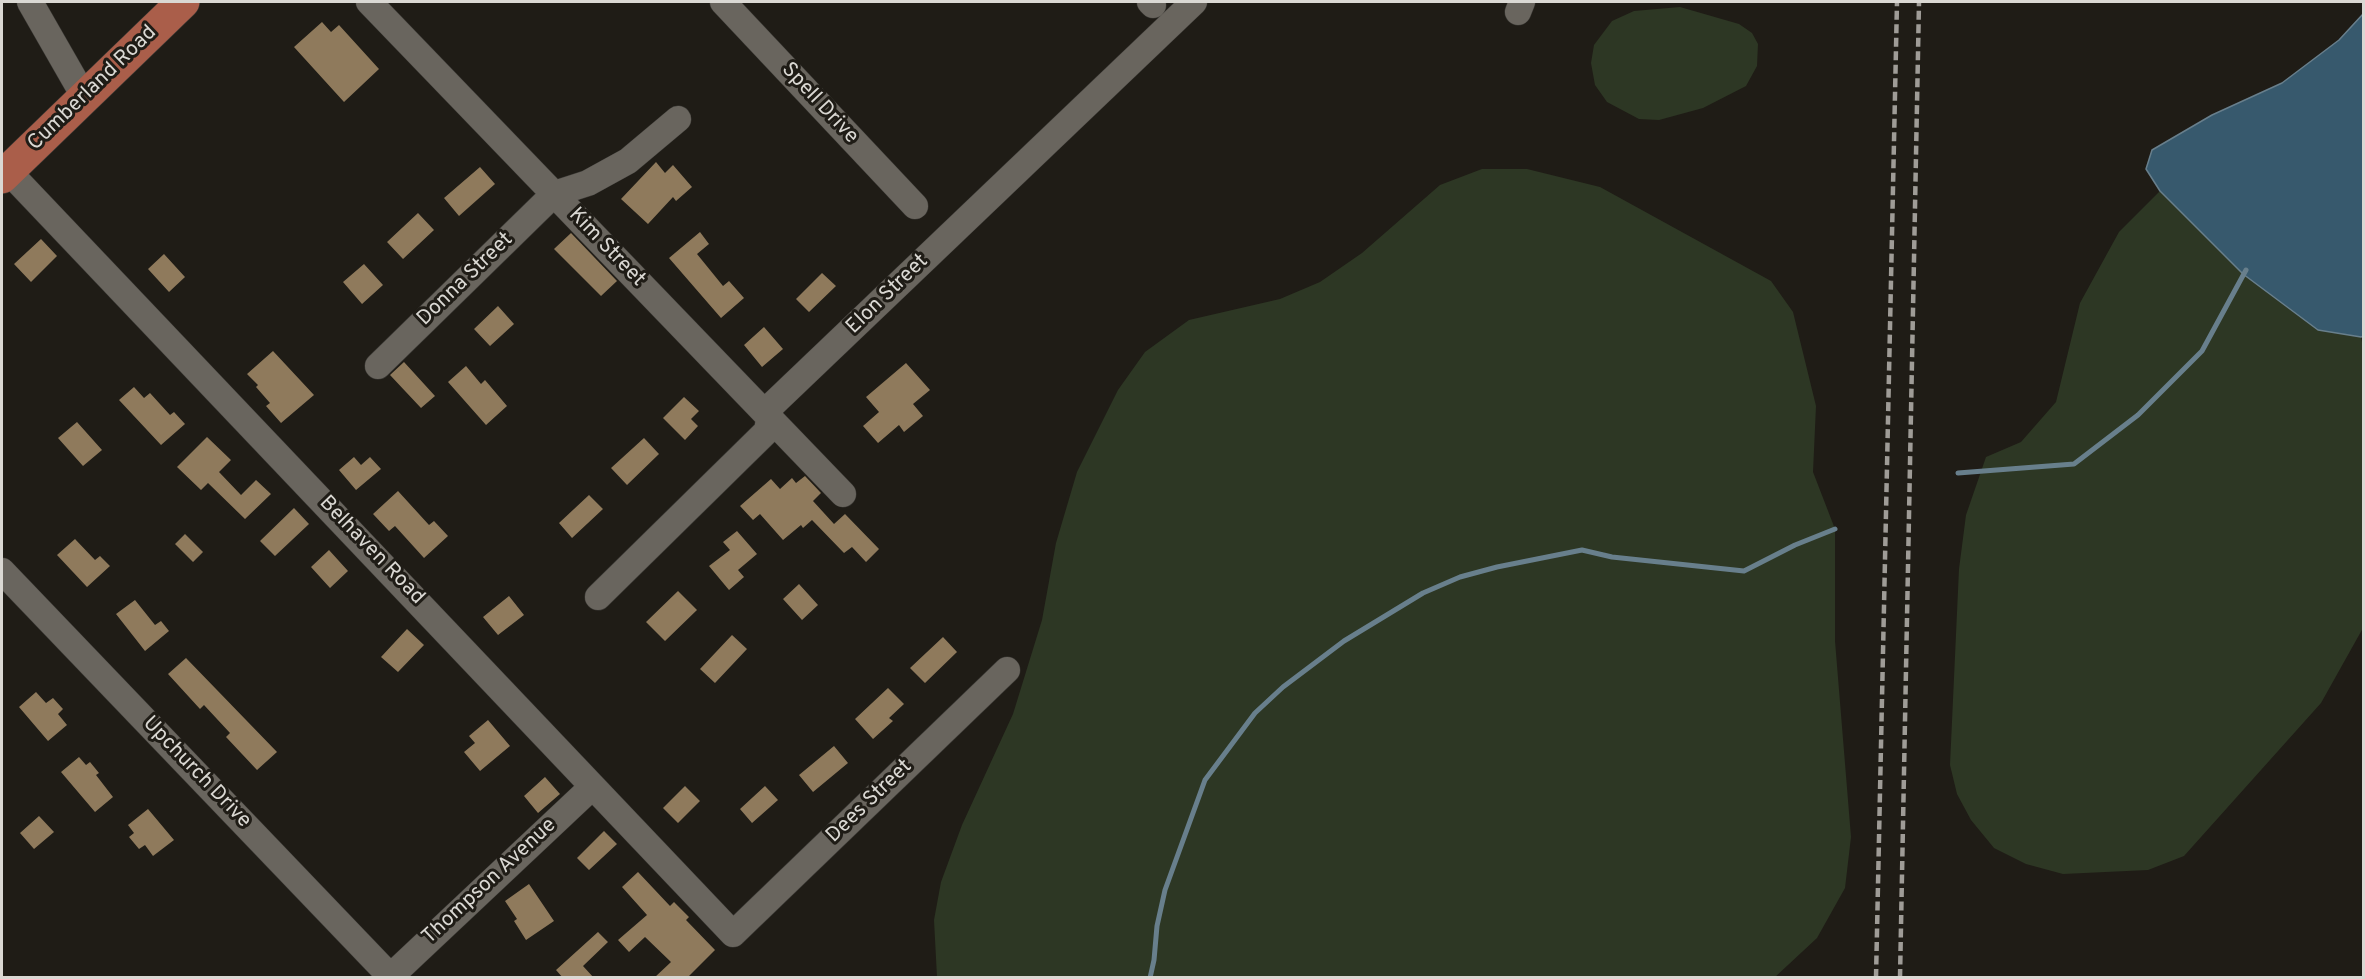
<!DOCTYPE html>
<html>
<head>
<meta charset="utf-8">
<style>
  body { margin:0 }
  #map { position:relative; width:2365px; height:979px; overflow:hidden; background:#1f1c16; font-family:Overpass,sans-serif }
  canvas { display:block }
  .frame { position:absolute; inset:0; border:3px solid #dad8d3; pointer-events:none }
</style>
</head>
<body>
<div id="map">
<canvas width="2365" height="979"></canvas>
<div class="frame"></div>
</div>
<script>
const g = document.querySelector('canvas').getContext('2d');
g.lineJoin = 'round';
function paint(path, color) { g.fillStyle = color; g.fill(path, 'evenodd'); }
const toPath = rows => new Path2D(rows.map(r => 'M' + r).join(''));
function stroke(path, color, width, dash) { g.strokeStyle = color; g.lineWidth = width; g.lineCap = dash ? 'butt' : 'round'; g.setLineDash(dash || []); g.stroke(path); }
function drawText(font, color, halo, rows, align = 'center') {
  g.font = font + ' Overpass,sans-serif'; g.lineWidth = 6; g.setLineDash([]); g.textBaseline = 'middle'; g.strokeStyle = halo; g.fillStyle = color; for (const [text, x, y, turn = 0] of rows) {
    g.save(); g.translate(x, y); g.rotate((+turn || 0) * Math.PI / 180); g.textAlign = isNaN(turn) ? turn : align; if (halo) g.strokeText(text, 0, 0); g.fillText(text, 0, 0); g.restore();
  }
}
const green = toPath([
  [1680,7,1739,24,1752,33,1758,44,1757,66,1746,86,1703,108,1659,120,1639,119,1607,102,1595,85,1591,63,1594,45,1612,21,1634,11],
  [1482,169,1527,169,1600,187,1771,281,1793,312,1816,406,1813,472,1835,529,1835,641,1851,837,1845,888,1817,938,1774,978,937,977,934,920,941,882,962,825,1013,714,1042,620,1056,543,1077,472,1118,390,1145,352,1189,320,1280,299,1320,282,1362,253,1440,185],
  [2160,191,2243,274,2318,330,2361,337,2364,352,2363,628,2321,703,2184,856,2148,870,2063,874,2026,864,1994,848,1971,820,1957,794,1950,765,1959,569,1966,515,1986,457,2021,442,2056,402,2080,303,2119,232]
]);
const water = toPath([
  [2363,14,2364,336,2361,337,2318,330,2243,274,2160,191,2146,169,2152,150,2212,115,2282,83,2339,40,2363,14]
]);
const stream = toPath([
  [1958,473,2074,464,2138,415,2202,351,2246,270],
  [1150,978,1154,960,1157,926,1165,890,1205,780,1255,713,1283,687,1344,641,1423,593,1460,577,1497,567,1582,550,1612,557,1744,571,1795,545,1835,529]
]);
const building = toPath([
  [322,22,331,32,339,25,379,69,344,102,294,47],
  [656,162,665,173,673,165,692,187,676,201,673,197,648,224,621,199],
  [480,167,495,184,459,216,444,198],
  [418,213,434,230,403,259,387,242],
  [700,232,709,244,697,254,723,286,729,281,744,298,721,318,669,258],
  [571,233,617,281,601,296,554,249],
  [41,239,57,256,31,282,14,264],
  [164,254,185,277,169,292,148,269],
  [364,264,383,285,362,304,343,282],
  [822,273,836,286,809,312,796,299],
  [498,306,514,324,490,346,474,329],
  [764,327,783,349,762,367,744,345],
  [273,351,314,395,281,423,266,406,270,403,256,387,258,385,247,374],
  [404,362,435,396,421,408,390,375],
  [906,363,930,390,913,404,923,416,904,432,899,425,878,443,863,426,879,412,866,397],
  [466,366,481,384,485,380,507,406,486,425,448,382],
  [134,387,144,398,150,393,170,415,174,412,185,424,161,445,119,400],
  [684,397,699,411,691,419,698,426,685,440,663,418],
  [77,422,102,450,83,466,58,438],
  [207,437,231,460,219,472,241,495,256,480,271,494,245,519,208,483,201,490,177,467],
  [644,438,659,454,627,485,611,468],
  [354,457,361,465,370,457,381,469,356,490,339,470],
  [805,476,821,493,813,501,834,524,845,514,879,549,866,562,852,547,844,553,812,520,803,528,801,525,783,540,760,514,753,520,740,506,771,479,780,489,792,478,796,483],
  [398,491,429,525,434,521,448,536,424,558,395,526,389,531,373,514],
  [589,495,603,509,572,538,559,523],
  [294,508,309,524,275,556,260,541],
  [737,531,757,554,738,570,744,577,729,590,709,566,730,550,723,542],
  [185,534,203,552,193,562,175,544],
  [75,539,95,560,100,556,110,566,87,587,57,555],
  [329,550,348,571,330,588,311,567],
  [799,584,818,605,802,620,783,599],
  [678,591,697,610,665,641,646,622],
  [509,596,524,615,498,635,483,617],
  [135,600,155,625,161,621,169,631,145,651,116,614],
  [407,629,424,645,398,672,381,657],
  [732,635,747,649,715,683,700,669],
  [943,637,957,652,925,683,910,668],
  [186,658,277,752,257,770,226,737,230,733,204,705,200,709,168,674],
  [888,688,904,704,889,718,893,721,873,739,855,719],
  [36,692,46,703,53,698,63,709,58,714,67,725,48,741,19,707],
  [488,720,510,746,480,771,464,752,475,743,469,736],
  [834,746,848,763,813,792,799,775],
  [79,757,86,765,90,762,99,773,96,775,113,797,95,812,61,772],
  [545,777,560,794,538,813,524,796],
  [685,786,700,801,678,823,663,808],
  [765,786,778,800,752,823,740,809],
  [148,809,174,840,153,856,145,845,139,849,129,837,134,833,128,825],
  [39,816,54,832,34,849,20,833],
  [604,831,617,844,589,870,577,858],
  [638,872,670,906,674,902,689,917,686,920,715,950,687,978,654,978,671,962,645,937,629,952,618,940,647,915,622,887],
  [529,884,554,921,526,940,514,921,517,919,505,901],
  [598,932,608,942,583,966,594,978,563,978,556,970]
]);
const minor = toPath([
  [30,2,85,98],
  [369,2,843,494],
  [723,2,915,206],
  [1150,2,1153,5],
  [1518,12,1522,2],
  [8,171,733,934,1007,670],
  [378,366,554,194,588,183,628,161,678,119],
  [2,571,390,976],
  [598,597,767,431,771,406,1194,2],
  [389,978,592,787]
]);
const major = toPath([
  [2,177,183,2]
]);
const rail = toPath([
  [1876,978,1897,2],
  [1900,978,1919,2]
]);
const streetNames = [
  ["Cumberland Road",93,89,-44],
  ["Spell Drive",819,104,47],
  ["Kim Street",606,248,46],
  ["Donna Street",466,280,-44],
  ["Elon Street",888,295,-44],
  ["Belhaven Road",371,551,46],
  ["Upchurch Drive",196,773,46],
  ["Dees Street",870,802,-44],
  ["Thompson Avenue",490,882,-43]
];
paint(green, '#2d3724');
paint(water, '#37596d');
stroke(water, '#687f8c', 1.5);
stroke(stream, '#687f8c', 5);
paint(building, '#8f7a5c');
stroke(minor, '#3b3935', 27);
stroke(major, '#3b3935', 34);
stroke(minor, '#69655e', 26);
stroke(major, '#aa5e4a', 33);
stroke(rail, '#9f9c97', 4.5, [9, 4.5]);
drawText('21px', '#dad8d3', '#1f1c16', streetNames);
</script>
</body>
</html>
